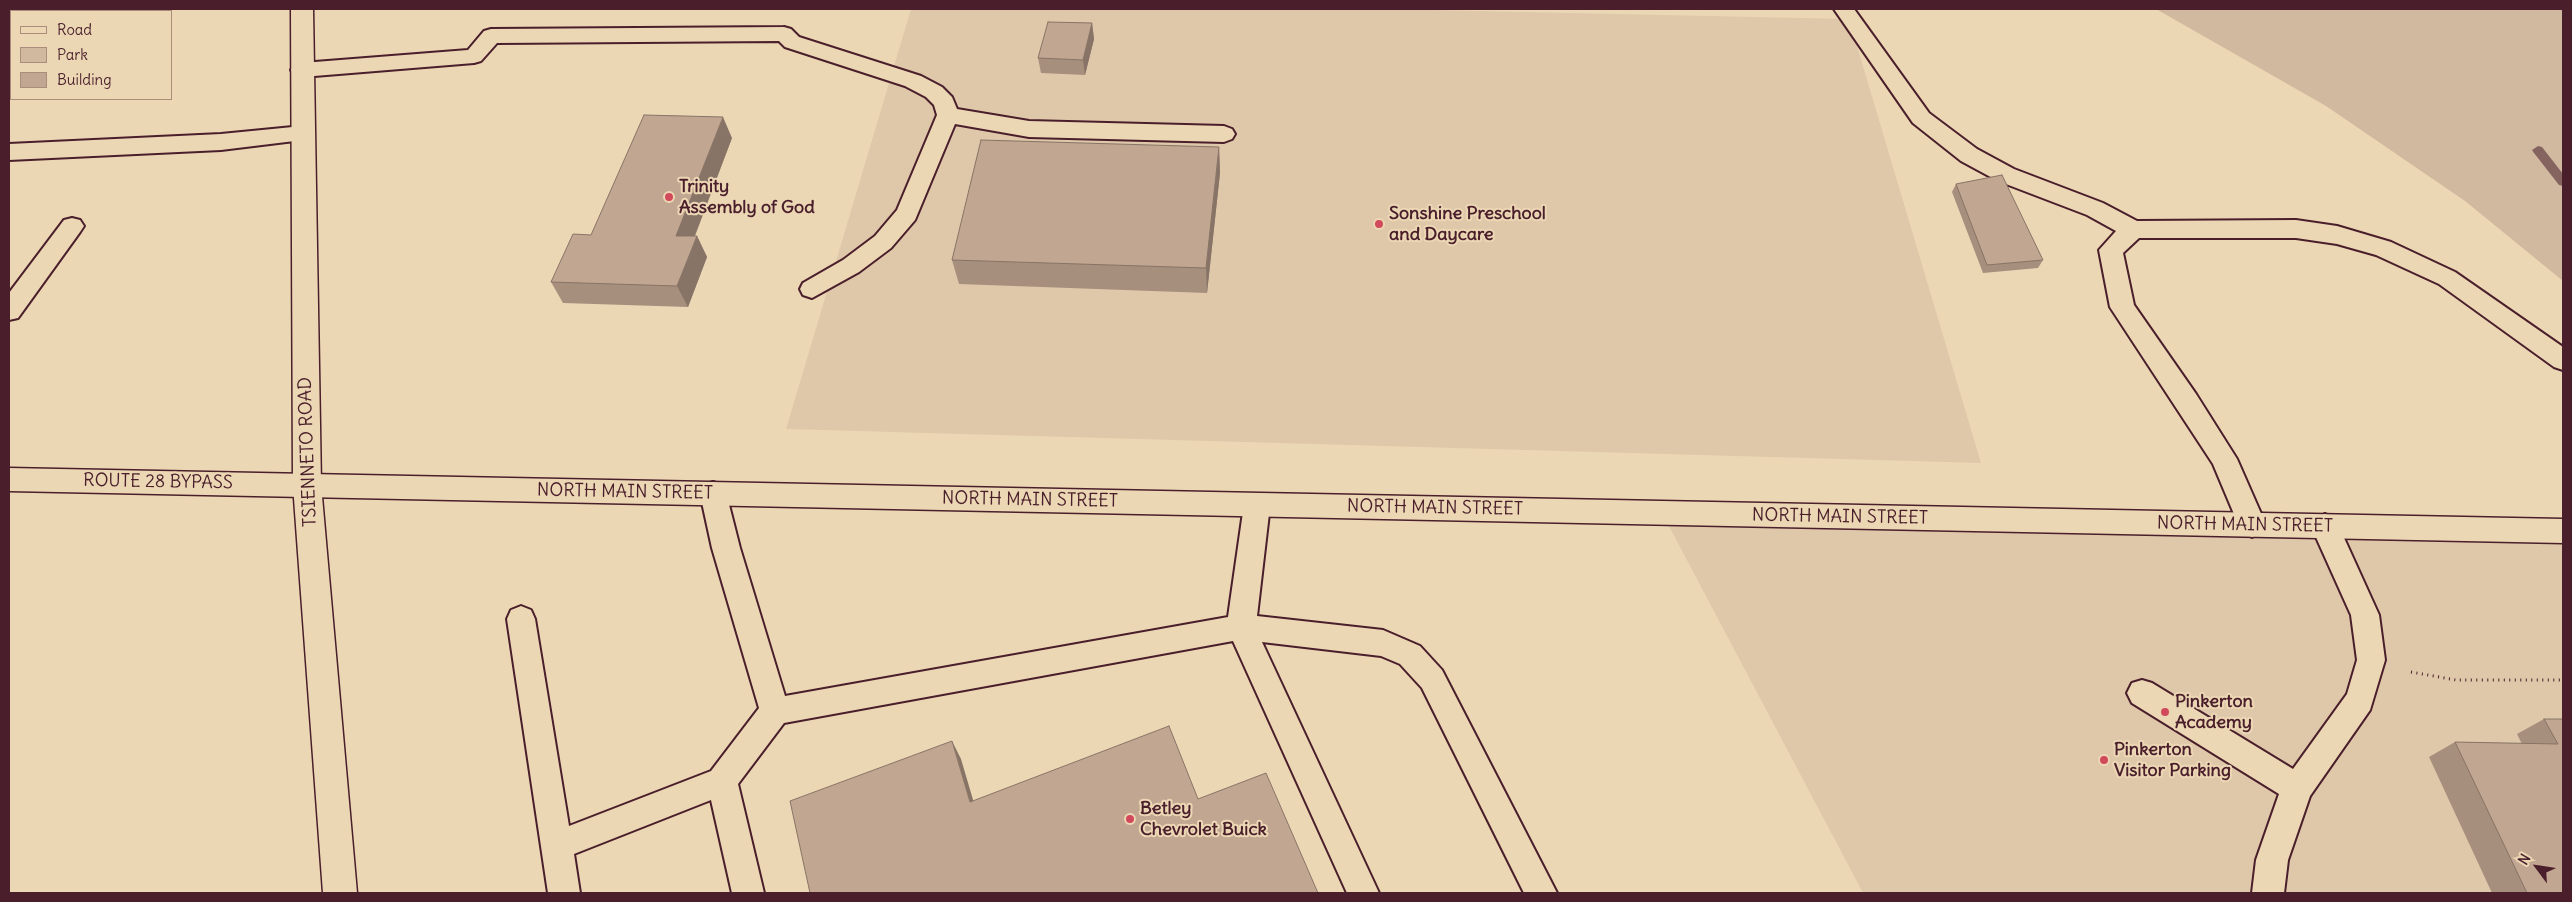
<!DOCTYPE html>
<html>
<head>
<meta charset="utf-8">
<style>
  body { margin:0 }
  #map { position:relative; width:2572px; height:902px; overflow:hidden; background:#ecd7b5; font-family:Delius,sans-serif }
  canvas { display:block }
  .frame { position:absolute; inset:0; border:10px solid #4a1f2b; pointer-events:none }
  .legend { position:absolute; left:10px; top:10px; width:162px; height:90px; box-sizing:border-box; background:#ecd7b5; border:1px solid #ab8d7e; margin:0; padding:6px 9px; list-style:none; font-size:15px; color:#4a1f2b }
  .legend li { display:flex; align-items:center; gap:10px; height:25px }
  .legend b { width:25px; border:1px solid #ab8d7e }
  .north { position:absolute; left:2512px; top:842px; width:50px; height:50px; -webkit-text-stroke:4px #ecd7b5; paint-order:stroke; rotate:301deg; font-size:14px; font-weight:700; line-height:20px; text-align:center; color:#4a1f2b }
  .north::after { content:''; display:block; margin:auto; width:18px; height:22px; background:#4a1f2b; clip-path:polygon(50% 0,100% 100%,50% 72%,0 100%) }
</style>
</head>
<body>
<div id="map">
<canvas width="2572" height="902"></canvas>
<div class="frame"></div>
<ul class="legend">
<li><b style="height:6px;background:#ecd7b5"></b>Road</li>
<li><b style="height:14px;background:#d1b99f"></b>Park</li>
<li><b style="height:14px;background:#c1a691"></b>Building</li>
</ul>
<div class="north">N</div>
</div>
<script>
const g = document.querySelector('canvas').getContext('2d');
g.lineJoin = 'round';
function paint(path, color) { g.fillStyle = color; g.fill(path, 'evenodd'); }
const toPath = rows => new Path2D(rows.map(r => 'M' + r).join(''));
function stroke(path, color, width, dash) { g.strokeStyle = color; g.lineWidth = width; g.lineCap = dash ? 'butt' : 'round'; g.setLineDash(dash || []); g.stroke(path); }
function drawText(font, color, halo, rows, align = 'center') {
  g.font = font + ' Delius,sans-serif'; g.lineWidth = 4; g.setLineDash([]); g.textBaseline = 'middle'; g.strokeStyle = halo; g.fillStyle = color; for (const [text, x, y, turn = 0] of rows) {
    g.save(); g.translate(x, y); g.rotate((+turn || 0) * Math.PI / 180); g.textAlign = isNaN(turn) ? turn : align; if (halo) g.strokeText(text, 0, 0); g.fillText(text, 0, 0); g.restore();
  }
}
const built = toPath([
  [911,9,1388,9,1849,19,1981,463,786,429],
  [1662,513,2563,531,2563,893,1863,893]
]);
const green = toPath([
  [2156,9,2563,9,2563,281,2465,201,2326,106]
]);
const stream = toPath([
  [2538,146,2542,147,2563,174,2563,186,2559,185,2534,153,2532,150,2538,146]
]);
const path = toPath([
  [2411,672,2456,680,2563,680]
]);
const service = toPath([
  [39,9,75,9,74,11,38,11,39,9],
  [1834,9,1854,9,1929,113,1977,149,2014,169,2103,203,2137,221,2296,220,2337,226,2391,242,2455,272,2563,347,2563,370,2554,367,2439,284,2376,255,2337,244,2296,238,2139,238,2123,253,2134,305,2196,394,2237,459,2266,525,2262,533,2252,537,2242,533,2213,464,2110,307,2099,250,2116,231,2087,215,1998,181,1961,161,1913,123,1834,9],
  [784,27,791,29,799,37,921,76,942,87,952,97,957,109,1029,121,1224,126,1232,129,1235,134,1232,139,1224,142,1029,137,955,124,915,220,891,248,859,272,812,298,803,295,800,289,803,283,843,260,875,236,897,210,937,115,934,105,926,97,905,86,785,47,779,41,497,43,481,61,474,63,302,77,294,75,291,70,294,65,302,63,468,50,484,31,491,29,784,27],
  [303,126,311,129,314,134,311,139,221,150,9,160,9,144,221,134,303,126],
  [72,218,80,220,84,226,80,232,18,318,9,320,9,293,64,220,72,218],
  [713,482,722,485,726,493,740,548,785,696,1228,617,1244,505,1247,497,1257,494,1267,497,1270,505,1257,616,1383,630,1420,646,1442,670,1557,893,1524,893,1422,688,1400,664,1381,656,1262,642,1379,893,1347,893,1233,641,784,723,738,784,764,893,732,893,711,800,574,854,580,893,548,893,507,619,511,610,521,606,531,610,535,619,569,826,711,771,759,708,712,548,700,493,704,485,713,482],
  [2325,514,2335,518,2379,615,2385,660,2370,710,2310,796,2288,860,2284,893,2252,893,2256,860,2279,794,2132,703,2127,693,2132,683,2142,680,2152,683,2293,769,2347,694,2357,660,2351,615,2311,526,2315,518,2325,514]
]);
const tertiary = toPath([
  [291,9,313,9,321,485,357,893,323,893,293,485,291,9]
]);
const primary = toPath([
  [9,468,2563,519,2563,543,9,491,9,468]
]);
const wall = toPath([
  [9,21,11,21,11,99,23,99,9,100],
  [1092,23,1094,39,1085,75,1041,73,1038,58],
  [732,138,695,236,697,236,707,257,688,307,563,303,551,282,591,235],
  [1219,147,1220,173,1207,293,959,284,952,260],
  [1956,184,2043,260,2038,268,1983,273,1952,192],
  [2544,719,2563,719,2563,893,2492,893,2429,757,2455,742,2522,744,2517,734]
]);
const shadedWall = toPath([
  [1092,23,1094,39,1085,75,1083,60],
  [723,117,732,138,687,256,676,236],
  [1219,147,1220,173,1207,293,1206,268],
  [697,236,707,257,688,307,677,286],
  [952,741,961,759,979,820,970,802]
]);
const building = toPath([
  [9,21,11,21,11,77,9,77,9,21],
  [1048,22,1092,23,1083,60,1038,58,1048,22],
  [644,115,723,117,676,236,697,236,677,286,551,282,573,234,591,235,644,115],
  [981,140,1219,147,1206,268,952,260,981,140],
  [2002,175,2043,260,1987,265,1956,184,2002,175],
  [2544,719,2563,719,2563,893,2527,893,2455,742,2558,744,2544,719],
  [1169,726,1198,799,1266,773,1318,893,810,893,790,801,952,741,970,802,1169,726]
]);
const markers = [
  [669,197,5,"#d1495b"],
  [1379,224,5,"#d1495b"],
  [2165,712,5,"#d1495b"],
  [2104,760,5,"#d1495b"],
  [1130,819,5,"#d1495b"]
];
const poiNames = [
  ["Trinity",679,187],
  ["Assembly of God",679,208],
  ["Sonshine Preschool",1389,214],
  ["and Daycare",1389,235],
  ["Pinkerton",2175,702],
  ["Academy",2175,723],
  ["Pinkerton",2114,750],
  ["Visitor Parking",2114,771],
  ["Betley",1140,809],
  ["Chevrolet Buick",1140,830]
];
const streetNames = [
  ["TSIENNETO ROAD",308,452,-92],
  ["ROUTE 28 BYPASS",158,482,1],
  ["NORTH MAIN STREET",625,492,1],
  ["NORTH MAIN STREET",1030,500,1],
  ["NORTH MAIN STREET",1435,508,1],
  ["NORTH MAIN STREET",1840,517,1],
  ["NORTH MAIN STREET",2245,525,1]
];
paint(built, '#dfc8aa');
paint(green, '#d1b99f');
paint(stream, '#85635f');
stroke(service, '#4a1f2b', 4);
stroke(tertiary, '#4a1f2b', 3);
stroke(primary, '#4a1f2b', 3);
stroke(path, '#4a1f2b', 3, [1, 4.5]);
paint(service, '#ecd7b5');
paint(tertiary, '#ecd7b5');
paint(primary, '#ecd7b5');
paint(wall, '#a68f7d');
paint(shadedWall, '#877466');
paint(building, '#c1a691');
stroke(building, '#877466', 1);
for (const [x, y, r, color] of markers) { const dot = new Path2D(); dot.arc(x, y, r, 0, 2 * Math.PI); g.fillStyle = color; g.fill(dot); stroke(dot, '#ecd7b5', 2); }
drawText('bold 18px', '#4a1f2b', '#ecd7b5', poiNames, 'left');
drawText('18px', '#4a1f2b', '#ecd7b5', streetNames);
</script>
</body>
</html>
